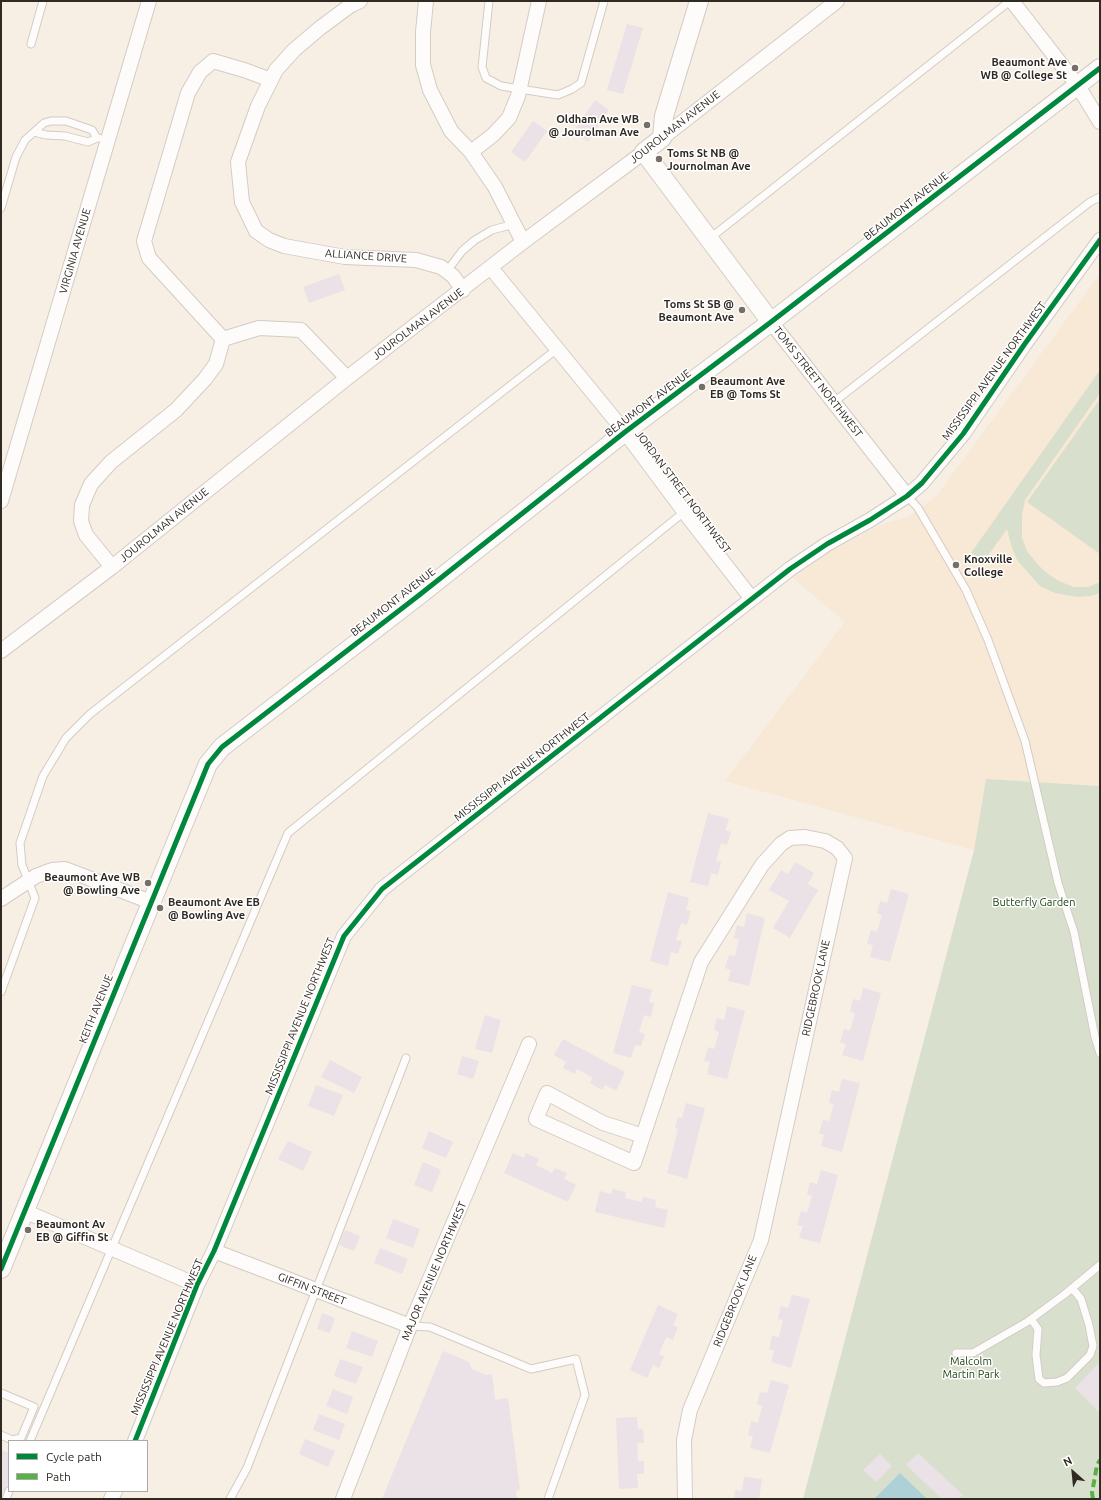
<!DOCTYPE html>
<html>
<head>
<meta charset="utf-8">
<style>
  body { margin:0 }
  #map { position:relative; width:1101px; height:1500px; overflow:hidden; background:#f7eee4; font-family:Ubuntu,sans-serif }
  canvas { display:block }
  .frame { position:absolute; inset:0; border:2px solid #302a23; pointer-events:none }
  .legend { position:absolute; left:8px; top:1440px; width:140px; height:52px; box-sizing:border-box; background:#fff; border:1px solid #acaaa7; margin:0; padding:5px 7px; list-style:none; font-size:12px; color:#302a23 }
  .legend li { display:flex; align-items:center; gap:8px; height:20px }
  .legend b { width:20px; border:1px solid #acaaa7 }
  .north { position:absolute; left:1053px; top:1452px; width:40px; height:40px; -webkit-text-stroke:3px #fff; paint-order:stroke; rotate:333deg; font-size:11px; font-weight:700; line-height:16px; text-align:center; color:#302a23 }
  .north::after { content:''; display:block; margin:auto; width:14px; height:18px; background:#302a23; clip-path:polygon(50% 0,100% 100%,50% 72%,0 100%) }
</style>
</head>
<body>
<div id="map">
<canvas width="1101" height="1500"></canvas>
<div class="frame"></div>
<ul class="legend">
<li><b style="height:5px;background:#00873e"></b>Cycle path</li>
<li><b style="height:5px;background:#56b245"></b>Path</li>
</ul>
<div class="north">N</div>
</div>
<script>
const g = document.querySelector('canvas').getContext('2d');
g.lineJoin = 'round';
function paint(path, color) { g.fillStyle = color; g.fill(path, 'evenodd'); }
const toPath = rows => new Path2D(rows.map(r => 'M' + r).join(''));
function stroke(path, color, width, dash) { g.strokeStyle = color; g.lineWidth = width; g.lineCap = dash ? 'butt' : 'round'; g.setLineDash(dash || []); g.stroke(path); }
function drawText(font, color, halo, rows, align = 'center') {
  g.font = font + ' Ubuntu,sans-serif'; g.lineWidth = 3; g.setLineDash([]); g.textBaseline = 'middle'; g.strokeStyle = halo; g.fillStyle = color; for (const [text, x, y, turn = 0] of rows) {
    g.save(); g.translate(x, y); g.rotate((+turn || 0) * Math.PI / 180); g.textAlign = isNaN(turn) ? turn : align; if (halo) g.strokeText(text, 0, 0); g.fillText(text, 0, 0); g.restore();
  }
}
const built = toPath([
  [1100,274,1100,786,986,779,974,850,725,781,845,622,793,578,831,551,883,524,908,517,937,495]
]);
const green = toPath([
  [1100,370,1100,393,1025,500,1022,515,1022,538,1027,551,1038,565,1048,574,1059,581,1074,587,1088,587,1100,582,1100,593,1091,596,1077,597,1055,593,1040,586,1017,560,1011,545,1007,529,984,561,971,553],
  [1100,399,1100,554,1027,502],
  [986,779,1100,786,1100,1499,803,1499,974,850]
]);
const water = toPath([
  [900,1473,927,1499,874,1499]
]);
const building = toPath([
  [627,24,643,28,623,94,607,90],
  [595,100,609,110,588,142,573,132],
  [533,121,547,131,525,162,511,152],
  [339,274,345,290,309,303,303,287],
  [708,813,729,819,725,830,731,832,727,845,721,843,716,861,721,862,718,875,711,873,708,886,690,882],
  [795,862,814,873,808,884,818,890,790,938,773,928,789,901,769,890,781,870,788,874],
  [891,889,909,894,890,962,870,957,873,945,867,944,871,930,877,932,882,915,877,913,880,901,887,903],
  [668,892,689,898,686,910,691,911,687,925,681,923,676,940,682,941,678,954,671,952,668,966,650,961],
  [747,913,765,918,749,986,728,981,731,970,725,968,729,955,735,956,739,939,734,938,737,925,744,927],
  [632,985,652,990,649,1002,654,1003,651,1017,644,1015,639,1032,645,1034,641,1046,635,1045,631,1058,613,1053],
  [863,988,881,993,863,1061,842,1055,846,1044,840,1042,844,1029,850,1031,855,1013,850,1012,853,999,860,1001],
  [727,1006,745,1011,727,1079,707,1074,710,1062,704,1061,708,1047,714,1049,719,1032,714,1030,717,1018,724,1020],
  [485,1015,501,1020,492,1053,475,1049],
  [563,1039,625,1072,616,1091,605,1085,602,1090,590,1083,593,1078,577,1069,575,1074,563,1068,566,1062,554,1055],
  [462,1056,479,1061,473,1079,457,1074],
  [330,1060,362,1077,354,1093,321,1077],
  [842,1079,860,1083,842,1152,821,1146,824,1135,819,1133,823,1120,829,1121,834,1104,829,1103,832,1090,839,1092],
  [316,1085,343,1095,334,1116,308,1106],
  [686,1103,705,1108,687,1179,667,1173,678,1129,675,1128,678,1117,682,1118],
  [429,1131,453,1142,446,1158,422,1148],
  [288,1141,312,1152,303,1171,278,1159],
  [513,1153,524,1158,526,1153,539,1159,536,1165,552,1173,555,1168,567,1173,564,1179,576,1185,568,1202,504,1173],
  [423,1162,441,1170,432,1192,414,1185],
  [821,1170,838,1175,820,1243,799,1238,803,1226,797,1225,801,1211,807,1213,812,1196,807,1194,810,1182,817,1184],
  [613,1189,626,1192,625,1198,642,1202,643,1197,656,1200,655,1207,668,1210,664,1228,595,1212,600,1191,611,1194],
  [393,1219,420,1229,413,1248,386,1238],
  [345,1230,360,1236,354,1251,339,1245],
  [380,1248,408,1259,402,1274,374,1263],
  [792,1295,810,1299,791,1368,771,1362,774,1351,769,1349,772,1336,779,1337,783,1320,778,1319,781,1306,788,1308],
  [658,1305,678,1314,673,1325,678,1327,673,1340,666,1337,659,1354,664,1356,659,1368,653,1365,647,1378,630,1370],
  [322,1313,335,1318,330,1333,317,1329],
  [352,1331,378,1341,372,1357,346,1348],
  [443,1351,469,1362,472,1369,486,1375,492,1374,495,1400,508,1398,520,1490,516,1491,517,1499,382,1499],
  [340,1359,363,1367,356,1384,334,1376],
  [1100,1362,1100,1413,1075,1388],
  [771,1380,789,1385,770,1453,750,1448,753,1436,748,1435,751,1421,758,1423,762,1406,757,1404,760,1392,767,1393],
  [333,1389,353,1397,347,1414,326,1406],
  [319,1414,345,1424,339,1440,313,1430],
  [637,1417,638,1429,643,1429,644,1443,637,1443,638,1461,644,1461,644,1474,637,1474,638,1488,619,1489,616,1418],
  [305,1439,335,1451,328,1467,299,1454],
  [1,1450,9,1453,9,1483,2,1499,1,1499],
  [918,1453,963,1495,958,1499,942,1499,906,1465],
  [880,1454,892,1466,876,1482,863,1470],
  [744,1477,762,1479,759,1499,734,1499,735,1490,742,1491]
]);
const service = toPath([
  [489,1,482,67,486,78,501,86,558,95,572,89,581,83,604,1],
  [31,44,43,1],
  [34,132,46,135,65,136,88,142,97,138,99,138],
  [1,208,16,157,25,140,44,123,51,121,66,121,92,130,97,138],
  [709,239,1010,1],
  [447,271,462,251,475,240,492,230,514,224],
  [834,402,1090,202,1100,197],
  [907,496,918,508,966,590,988,640,1025,741,1058,883,1074,932,1095,1037,1100,1053],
  [1,992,35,898,22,865,20,843,43,776,66,738,90,714,557,349],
  [1031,1319,1038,1329,1036,1355,1039,1379,1044,1383,1057,1382,1067,1378,1090,1355,1093,1346,1089,1325,1081,1299,1072,1288],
  [410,1326,430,1327,531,1369,576,1359,585,1395,548,1499],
  [956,1353,973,1353,1027,1322,1065,1294,1100,1265],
  [1,1393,34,1407,21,1438,12,1440,1,1435],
  [30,1441,288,833,684,512],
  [6,1499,9,1491],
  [230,1499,247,1468,406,1058]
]);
const minor = toPath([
  [360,1,351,5,320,28,294,50,276,70,258,106,238,162,242,202,256,231,269,240,284,246,345,257,416,260,441,267,453,276,463,290],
  [426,1,423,32,423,65,430,90,451,131,471,152,495,187,523,242],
  [1012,1,1078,86,1100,122],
  [662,138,837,1],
  [471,152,493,135,509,118,518,96,539,1],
  [491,268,625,432,689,518,752,599],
  [771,322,907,496],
  [223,339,149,258,144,241,188,93,200,72,213,61,244,70,271,80],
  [1,501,149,1],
  [112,567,86,535,81,521,82,505,91,484,111,462,176,410,205,379,216,364,223,339,259,328,301,330,347,378],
  [1,651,112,567,347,378,523,242,644,152],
  [1,899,36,876,52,870,65,869,151,902],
  [643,1136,603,1123,547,1093,536,1119,634,1163,701,962,762,865,781,844,790,838,805,837,825,841,837,848,845,858,761,1240,690,1410,684,1440,685,1499],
  [24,1211,197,1285],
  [214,1251,410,1326],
  [135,1441,197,1285,214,1251,344,936,382,889,790,569,827,544,870,520,907,496,922,483,963,434,1024,345,1100,240],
  [111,1499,115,1491],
  [343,1499,410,1326,529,1044]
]);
const tertiary = toPath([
  [699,1,664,116,662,138,644,152,771,322],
  [1,1269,208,764,222,747,418,596,625,432,771,322,1100,68]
]);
const quiet = toPath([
  [1093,1499,1092,1493,1097,1465,1100,1460]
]);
const cycleway = toPath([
  [1,1269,208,764,222,747,418,596,625,432,771,322,1100,68],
  [135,1441,197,1285,214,1251,344,936,382,889,790,569,827,544,870,520,907,496,922,483,963,434,1024,345,1100,240]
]);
const markers = [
  [1075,68,4,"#766f67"],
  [647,125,4,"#766f67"],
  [659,159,4,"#766f67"],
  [742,310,4,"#766f67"],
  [702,387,4,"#766f67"],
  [956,565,4,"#766f67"],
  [148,883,4,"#766f67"],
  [160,908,4,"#766f67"],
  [28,1230,4,"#766f67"]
];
const poiNames = [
  ["Beaumont Ave",1067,62,"right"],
  ["WB @ College St",1067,75,"right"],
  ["Oldham Ave WB",639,119,"right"],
  ["@ Jourolman Ave",639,132,"right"],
  ["Toms St NB @",667,153],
  ["Journolman Ave",667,166],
  ["Toms St SB @",734,304,"right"],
  ["Beaumont Ave",734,317,"right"],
  ["Beaumont Ave",710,381],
  ["EB @ Toms St",710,394],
  ["Knoxville",964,559],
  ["College",964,572],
  ["Beaumont Ave WB",140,877,"right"],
  ["@ Bowling Ave",140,890,"right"],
  ["Beaumont Ave EB",168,902],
  ["@ Bowling Ave",168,915],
  ["Beaumont Av",36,1224],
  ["EB @ Giffin St",36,1237]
];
const streetNames = [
  ["JOUROLMAN AVENUE",675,127,-38],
  ["BEAUMONT AVENUE",906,206,-38],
  ["VIRGINIA AVENUE",75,251,-74],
  ["ALLIANCE DRIVE",366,256,4],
  ["JOUROLMAN AVENUE",418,324,-37],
  ["MISSISSIPPI AVENUE NORTHWEST",994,371,-54],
  ["TOMS STREET NORTHWEST",818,382,52],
  ["BEAUMONT AVENUE",648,403,-37],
  ["JORDAN STREET NORTHWEST",683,492,53],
  ["JOUROLMAN AVENUE",164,525,-39],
  ["BEAUMONT AVENUE",393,602,-38],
  ["MISSISSIPPI AVENUE NORTHWEST",522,767,-38],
  ["RIDGEBROOK LANE",816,988,-78],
  ["KEITH AVENUE",96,1009,-68],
  ["MISSISSIPPI AVENUE NORTHWEST",300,1016,-68],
  ["MAJOR AVENUE NORTHWEST",434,1271,-67],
  ["GIFFIN STREET",312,1289,21],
  ["RIDGEBROOK LANE",735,1301,-68],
  ["MISSISSIPPI AVENUE NORTHWEST",167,1337,-67]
];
const parkNames = [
  ["Butterfly Garden",1034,902],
  ["Malcolm",971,1361],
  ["Martin Park",971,1374]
];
paint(built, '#f8e8d6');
paint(green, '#d8e0cd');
paint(water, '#add1d7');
paint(building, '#eae2e6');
stroke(service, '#d3ccc5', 9);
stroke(minor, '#d3ccc5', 16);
stroke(tertiary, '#d3ccc5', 20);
stroke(service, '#fefcfb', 7);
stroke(minor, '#fefcfb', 14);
stroke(tertiary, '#fefcfb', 18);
stroke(quiet, '#56b245', 4, [8, 4]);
stroke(cycleway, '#00873e', 5);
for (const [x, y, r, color] of markers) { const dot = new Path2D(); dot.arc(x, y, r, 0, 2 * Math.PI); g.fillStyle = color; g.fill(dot); stroke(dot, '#fff', 1.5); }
drawText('bold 11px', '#302a23', '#fff', poiNames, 'left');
drawText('11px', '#302a23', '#fff', streetNames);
drawText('11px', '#163f0e', '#fff', parkNames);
</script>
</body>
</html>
